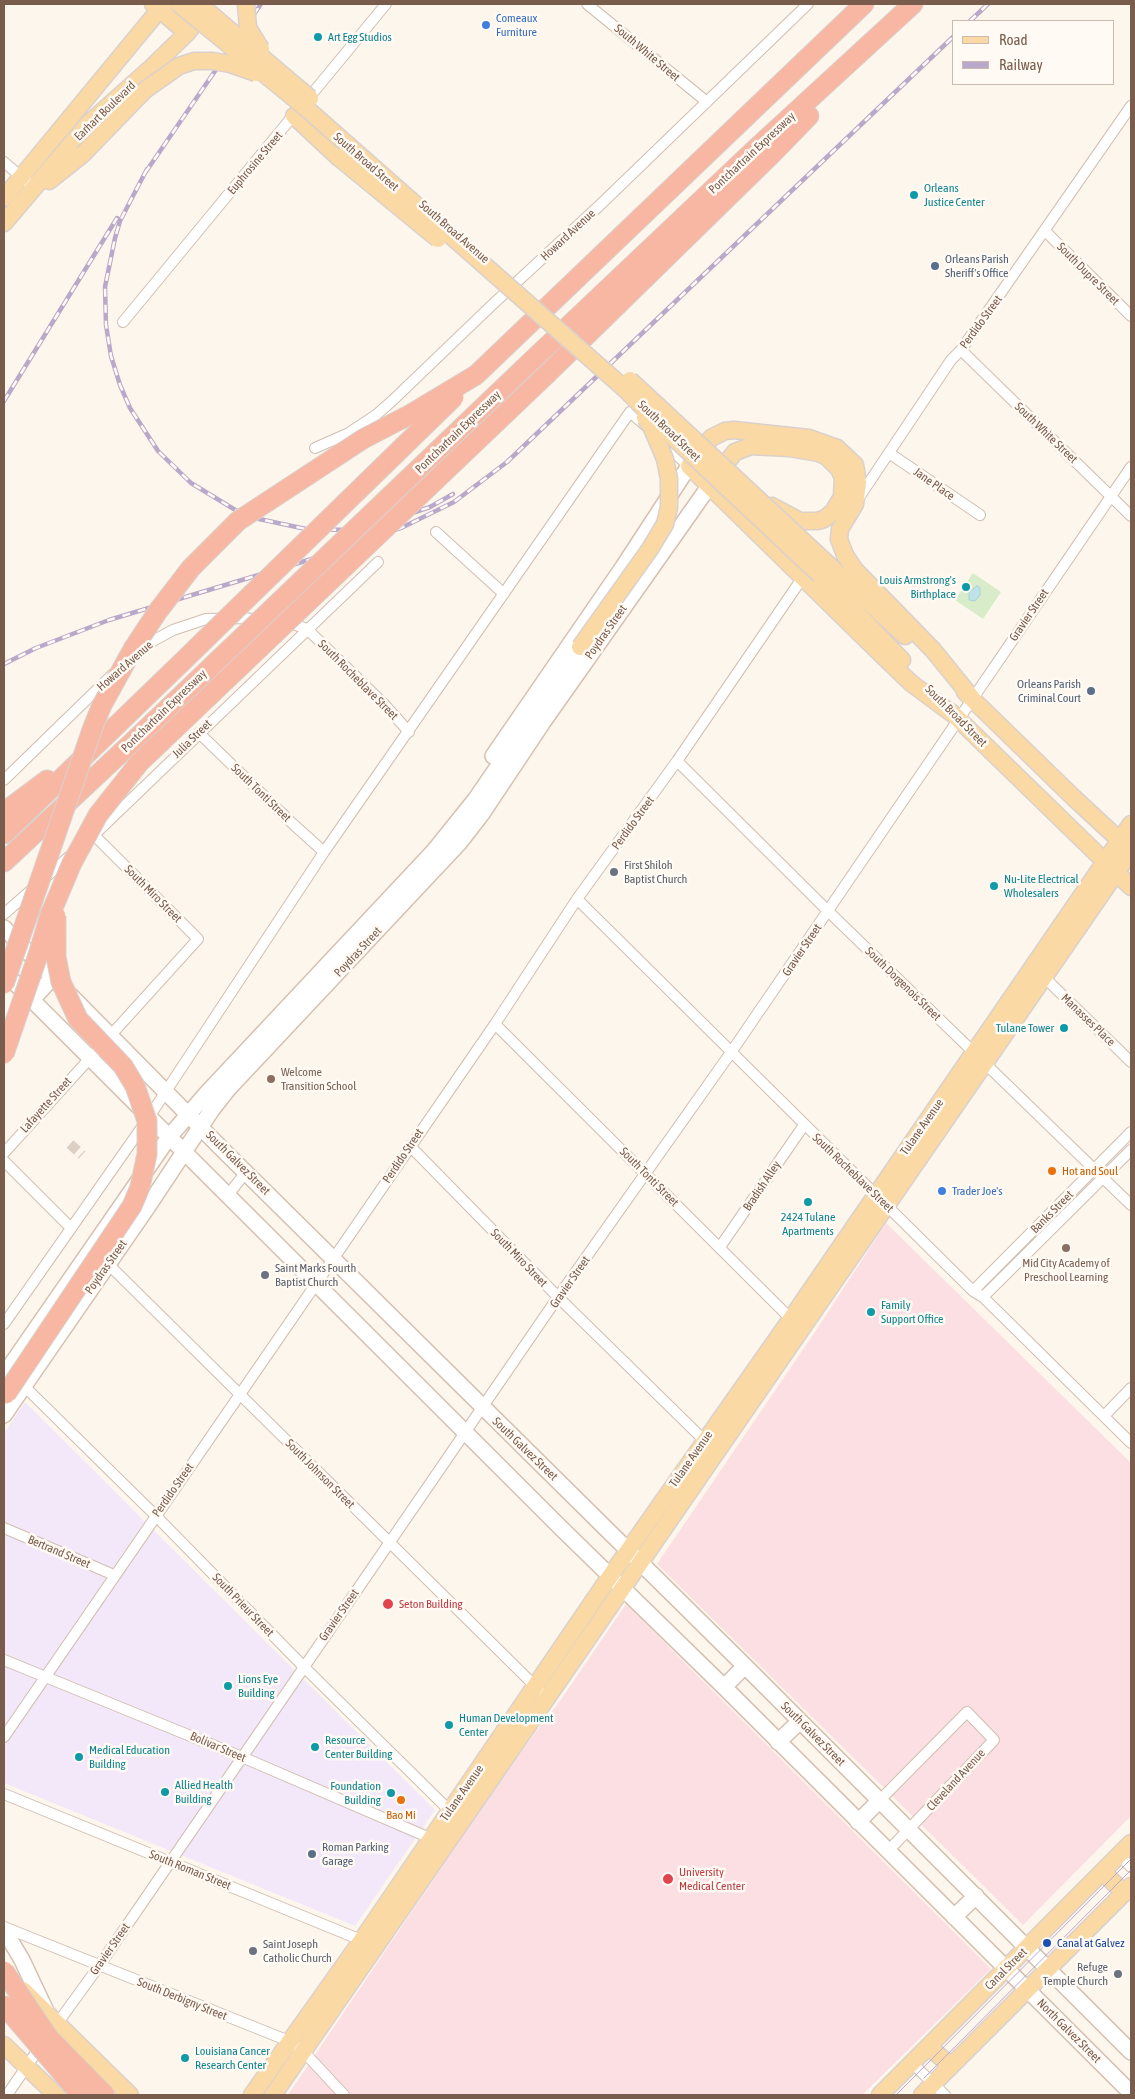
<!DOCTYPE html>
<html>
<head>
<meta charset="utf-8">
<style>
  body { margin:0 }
  #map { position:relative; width:1135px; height:2099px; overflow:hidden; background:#fdf6ec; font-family:"Asap Condensed",sans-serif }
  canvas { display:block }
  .frame { position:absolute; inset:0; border:5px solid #7a5c4d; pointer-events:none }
  .legend { position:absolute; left:952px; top:20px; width:162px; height:65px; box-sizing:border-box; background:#fffaf3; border:1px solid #cabbb1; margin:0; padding:6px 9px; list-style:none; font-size:15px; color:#7a5c4d }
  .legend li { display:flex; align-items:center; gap:10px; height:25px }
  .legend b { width:25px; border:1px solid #cabbb1 }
</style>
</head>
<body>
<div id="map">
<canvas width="1135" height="2099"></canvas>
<div class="frame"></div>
<ul class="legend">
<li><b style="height:6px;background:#fbd9a5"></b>Road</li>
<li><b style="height:6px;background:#b9a8c9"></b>Railway</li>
</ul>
</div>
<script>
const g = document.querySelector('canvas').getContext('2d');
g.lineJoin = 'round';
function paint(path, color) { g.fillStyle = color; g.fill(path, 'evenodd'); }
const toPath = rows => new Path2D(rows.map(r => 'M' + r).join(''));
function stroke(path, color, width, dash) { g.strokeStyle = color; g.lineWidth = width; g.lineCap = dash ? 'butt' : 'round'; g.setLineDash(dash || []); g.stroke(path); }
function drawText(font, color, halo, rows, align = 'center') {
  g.font = font + ' "Asap Condensed",sans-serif'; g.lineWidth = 5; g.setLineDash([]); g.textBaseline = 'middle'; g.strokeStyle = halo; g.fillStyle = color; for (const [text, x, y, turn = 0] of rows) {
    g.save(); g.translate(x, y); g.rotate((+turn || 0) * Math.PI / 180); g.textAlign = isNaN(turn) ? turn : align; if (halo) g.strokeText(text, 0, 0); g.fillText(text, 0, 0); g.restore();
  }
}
const education = toPath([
  [25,1402,435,1810,355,1926,4,1783,4,1433]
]);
const medical = toPath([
  [886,1223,1131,1463,1131,1816,1023,1925,657,1564,819,1326],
  [626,1604,991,1969,862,2095,288,2095,477,1815,537,1730,560,1701]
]);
const green = toPath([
  [973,573,1001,592,983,619,955,600]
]);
const water = toPath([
  [977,586,980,588,980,595,975,601,969,600,969,592,977,586]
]);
const streetTunnel = toPath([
  [70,1144,82,1155]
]);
const street = toPath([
  [587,4,707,102],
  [307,100,386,4],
  [4,162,33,187],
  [1045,231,1131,316],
  [123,322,297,111],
  [961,350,1131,516],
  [660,440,689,466],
  [315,448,349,433,376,415,392,401,492,305,600,205,808,4],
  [889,453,980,515],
  [858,499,951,360,961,350,1131,106],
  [436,532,504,594],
  [136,655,151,642,173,630,206,619,244,618,296,625,307,629,384,704,409,732],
  [199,733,293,824,324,852],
  [677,761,828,911,1131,1205],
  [4,780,113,674],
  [93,836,378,562],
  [577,899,973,1291,983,1297,1131,1443],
  [4,914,71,855],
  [1045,978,1131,1062],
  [495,1024,794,1322],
  [410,1146,558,1297,708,1444],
  [4,1153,198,939,94,835],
  [4,1161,70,1227],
  [228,1195,246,1172],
  [720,1247,804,1125],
  [105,1261,539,1690],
  [973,1291,1131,1132],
  [983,1297,1131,1150],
  [4,1324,149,1117,324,852,630,412,646,426],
  [24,1386,155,1515,303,1666,454,1815],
  [1104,1416,1131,1388],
  [4,1528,114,1575],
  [4,1660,242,1757,430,1838],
  [4,1737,495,1024,577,899,677,761,803,577],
  [4,1794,366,1942],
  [880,1800,967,1712,994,1740,888,1851],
  [1119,1855,1131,1867],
  [4,1927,289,2041,304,2052,344,2095],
  [54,2028,99,1966,558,1297,732,1051,1131,467],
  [912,2063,945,2095],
  [7,2095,42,2044]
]);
const secondary = toPath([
  [493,756,623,567,689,466],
  [4,928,223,1150,745,1666,1131,2052],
  [4,972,563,1530,724,1687,1131,2093],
  [31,1001,53,977],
  [4,1375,169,1137,207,1093,434,851,475,800,580,647],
  [4,1415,149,1205,211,1111,229,1088,460,842,481,815,543,722,710,485],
  [724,1687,745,1666],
  [778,1742,800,1721],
  [858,1822,880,1800],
  [954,1917,976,1896],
  [4,1932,9,1938,22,1960,46,2011]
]);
const primary = toPath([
  [153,4,187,33],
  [294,116,338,157],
  [49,181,83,154],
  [4,198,164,4],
  [4,223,88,124,151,68,187,33,206,9],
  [715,477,735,452,751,446,789,448,819,453,827,457,839,469,843,478,842,497,833,512,824,519,817,521,800,521,772,506],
  [830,566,905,636],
  [820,575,902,660],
  [965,692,1074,798,1128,848],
  [951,712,1131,887],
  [958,718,911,683,889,662,689,466,711,438,725,431,734,430,809,438,837,448,855,465,858,483,855,504,840,529,839,539,845,555,855,570,933,650,972,698],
  [1103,1872,1124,1893],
  [23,1990,130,2095],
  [4,2045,56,2095],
  [929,2047,951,2066],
  [252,2095,362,1940,611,1575,791,1319,1131,824],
  [273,2095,1131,851],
  [880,2095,1131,1843],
  [922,2095,1131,1886]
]);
const highway = toPath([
  [524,368,752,152,913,4],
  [476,375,864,4],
  [546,375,771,155,809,116],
  [4,812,47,780],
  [4,834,182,662],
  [4,862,125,749]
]);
const tram = toPath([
  [924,2078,1131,1870],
  [896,2095,1131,1859]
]);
const rail = toPath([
  [970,21,988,4],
  [147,169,120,221,115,238,105,287,106,325,111,356,120,385,130,408,158,451,191,483,237,511,259,519,306,529,348,530,383,523,430,507,453,494],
  [145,173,261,4],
  [4,401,117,218],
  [4,664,36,648,109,620,315,558,401,528,454,502,507,462,954,36]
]);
const primaryBridge = toPath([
  [179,4,307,109,625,389,659,424,820,575],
  [199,4,310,98],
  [246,4,248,28,261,49],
  [83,154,145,90,179,66,194,61,213,61,230,64,256,73],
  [338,157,438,239],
  [630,380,830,566],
  [580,647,650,549,665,524,669,507,669,479,665,459,651,426,645,418]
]);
const highwayBridge = toPath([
  [182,662,454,397],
  [125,749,524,368],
  [4,984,93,727,102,705,133,649,158,611,191,568,238,521,363,439,411,414,476,375],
  [4,1054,39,952,50,915,72,863,98,815,139,763,546,375],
  [6,1394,132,1206,140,1187,147,1154,147,1121,135,1086,123,1066,78,1019,61,982,56,957,56,916],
  [4,1971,49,2038,105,2095],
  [4,2005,80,2094]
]);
const markers = [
  [486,25,5,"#3f7fe0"],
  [318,37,5,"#0f9aa8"],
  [914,195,5,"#0f9aa8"],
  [935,266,5,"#5c6f8a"],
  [966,587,5,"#0f9aa8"],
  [1091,691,5,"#5c6f8a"],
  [614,872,5,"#6b7280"],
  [994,886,5,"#0f9aa8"],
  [1064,1028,5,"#0f9aa8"],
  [271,1079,5,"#8d6e63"],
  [1052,1171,5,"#e8710a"],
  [942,1191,5,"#3f7fe0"],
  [808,1202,5,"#0f9aa8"],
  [1066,1248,5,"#8d6e63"],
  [265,1275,5,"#6b7280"],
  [871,1312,5,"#0f9aa8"],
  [388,1604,6,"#e0444e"],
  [228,1686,5,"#0f9aa8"],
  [449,1725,5,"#0f9aa8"],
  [315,1747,5,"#0f9aa8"],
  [79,1757,5,"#0f9aa8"],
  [165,1792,5,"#0f9aa8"],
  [391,1793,5,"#0f9aa8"],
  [401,1800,5,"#e8710a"],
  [312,1854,5,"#5c6f8a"],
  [668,1879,6,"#e0444e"],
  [1047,1943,5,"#1a4fb4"],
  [253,1951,5,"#6b7280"],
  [1118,1974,5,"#6b7280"],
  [185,2058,5,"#0f9aa8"]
];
const shopNames = [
  ["Comeaux",496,18],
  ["Furniture",496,32],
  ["Trader Joe's",952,1191]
];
const cultureNames = [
  ["Art Egg Studios",328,37],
  ["Orleans",924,188],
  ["Justice Center",924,202],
  ["Louis Armstrong's",956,580,"right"],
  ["Birthplace",956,594,"right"],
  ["Nu-Lite Electrical",1004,879],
  ["Wholesalers",1004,893],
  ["Tulane Tower",1054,1028,"right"],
  ["2424 Tulane",808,1217,"center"],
  ["Apartments",808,1231,"center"],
  ["Family",881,1305],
  ["Support Office",881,1319],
  ["Lions Eye",238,1679],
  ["Building",238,1693],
  ["Human Development",459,1718],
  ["Center",459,1732],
  ["Resource",325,1740],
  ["Center Building",325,1754],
  ["Medical Education",89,1750],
  ["Building",89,1764],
  ["Allied Health",175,1785],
  ["Building",175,1799],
  ["Foundation",381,1786,"right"],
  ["Building",381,1800,"right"],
  ["Louisiana Cancer",195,2051],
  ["Research Center",195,2065]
];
const streetNames = [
  ["South White Street",647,53,40],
  ["Earhart Boulevard",105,111,-44],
  ["Pontchartrain Expressway",752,153,-43],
  ["South Broad Street",366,162,41],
  ["Euphrosine Street",255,163,-50],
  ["South Broad Avenue",454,232,41],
  ["Howard Avenue",568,235,-43],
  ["South Dupre Street",1088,274,45],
  ["Perdido Street",981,322,-54],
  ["South Broad Street",669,431,44],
  ["Pontchartrain Expressway",458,432,-44],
  ["South White Street",1046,433,44],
  ["Jane Place",934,484,35],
  ["Gravier Street",1029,615,-56],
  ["Poydras Street",606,632,-55],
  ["Howard Avenue",125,666,-41],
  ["South Rocheblave Street",358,680,45],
  ["Pontchartrain Expressway",164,711,-44],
  ["South Broad Street",956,716,45],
  ["Julia Street",192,739,-44],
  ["South Tonti Street",261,793,44],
  ["Perdido Street",633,823,-54],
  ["South Miro Street",153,894,45],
  ["Gravier Street",802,950,-56],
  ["Poydras Street",358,952,-47],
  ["South Dorgenois Street",903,984,44],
  ["Manasses Place",1088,1020,44],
  ["Lafayette Street",46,1105,-48],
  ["Tulane Avenue",922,1127,-55],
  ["Perdido Street",403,1156,-56],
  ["South Galvez Street",238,1163,45],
  ["South Rocheblave Street",853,1173,44],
  ["South Tonti Street",649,1177,45],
  ["Bradish Alley",762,1186,-56],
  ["Banks Street",1052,1212,-45],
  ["South Miro Street",519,1258,46],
  ["Poydras Street",106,1267,-55],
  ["Gravier Street",570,1282,-55],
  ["South Galvez Street",525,1449,44],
  ["Tulane Avenue",691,1459,-55],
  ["South Johnson Street",320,1474,45],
  ["Perdido Street",173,1490,-55],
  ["Bertrand Street",59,1552,23],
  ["South Prieur Street",243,1605,46],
  ["Gravier Street",339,1615,-55],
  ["South Galvez Street",813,1734,45],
  ["Bolivar Street",218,1747,23],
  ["Cleveland Avenue",956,1780,-47],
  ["Tulane Avenue",462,1793,-55],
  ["South Roman Street",190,1870,22],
  ["Gravier Street",110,1949,-55],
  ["Canal Street",1006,1969,-45],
  ["South Derbigny Street",182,1999,22],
  ["North Galvez Street",1069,2031,45]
];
const serviceNames = [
  ["Orleans Parish",945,259],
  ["Sheriff's Office",945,273],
  ["Orleans Parish",1081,684,"right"],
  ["Criminal Court",1081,698,"right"],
  ["Roman Parking",322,1847],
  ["Garage",322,1861]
];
const worshipNames = [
  ["First Shiloh",624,865],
  ["Baptist Church",624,879],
  ["Saint Marks Fourth",275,1268],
  ["Baptist Church",275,1282],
  ["Saint Joseph",263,1944],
  ["Catholic Church",263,1958],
  ["Refuge",1108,1967,"right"],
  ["Temple Church",1108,1981,"right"]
];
const educationNames = [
  ["Welcome",281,1072],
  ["Transition School",281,1086],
  ["Mid City Academy of",1066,1263,"center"],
  ["Preschool Learning",1066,1277,"center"]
];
const foodNames = [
  ["Hot and Soul",1062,1171],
  ["Bao Mi",401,1815,"center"]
];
const healthNames = [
  ["Seton Building",399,1604],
  ["University",679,1872],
  ["Medical Center",679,1886]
];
const transitNames = [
  ["Canal at Galvez",1057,1943]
];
paint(education, '#f3e8fa');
paint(medical, '#fbdfe3');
paint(green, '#d8ecc9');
paint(water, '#bfe3e8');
stroke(water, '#a5d3da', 1);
stroke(streetTunnel, '#dcd0c4', 10, [10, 5]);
stroke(street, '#d1beb0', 12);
stroke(secondary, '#d6c0b0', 18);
stroke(primary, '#dad1cd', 19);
stroke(highway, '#dad1cd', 21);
stroke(street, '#fff', 10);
stroke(secondary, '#fff', 15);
stroke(primary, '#fbd9a5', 16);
stroke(highway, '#f7b7a3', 19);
stroke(tram, '#b9a8c9', 1);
stroke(rail, '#b9a8c9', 4.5);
stroke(rail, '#fffaf3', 2.5, [8]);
stroke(primaryBridge, '#dad1cd', 19, []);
stroke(highwayBridge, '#dad1cd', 21, []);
stroke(primaryBridge, '#fbd9a5', 16);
stroke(highwayBridge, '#f7b7a3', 19);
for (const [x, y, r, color] of markers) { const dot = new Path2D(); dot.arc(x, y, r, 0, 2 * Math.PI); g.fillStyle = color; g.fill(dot); stroke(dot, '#fffaf3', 2); }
drawText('12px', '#366cbe', '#fffaf3', shopNames, 'left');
drawText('12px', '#0d838f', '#fffaf3', cultureNames, 'left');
drawText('12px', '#7a5c4d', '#fffaf3', streetNames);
drawText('12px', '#4e5e75', '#fffaf3', serviceNames, 'left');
drawText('12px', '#5b616d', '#fffaf3', worshipNames, 'left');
drawText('12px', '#785e54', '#fffaf3', educationNames, 'left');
drawText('12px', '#c56008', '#fffaf3', foodNames, 'left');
drawText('12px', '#be3a42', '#fffaf3', healthNames, 'left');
drawText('12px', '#164399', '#fffaf3', transitNames, 'left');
</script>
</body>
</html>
